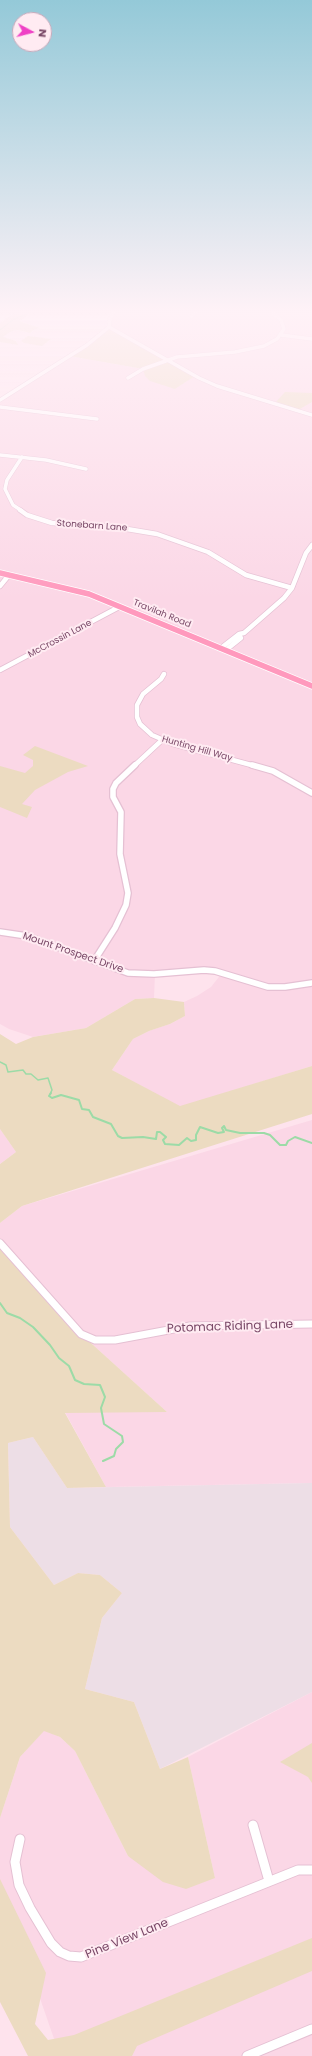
<!DOCTYPE html>
<html>
<head>
<meta charset="utf-8">
<style>
  body { margin:0 }
  #map { position:relative; width:312px; height:2056px; overflow:hidden; background:#fee3ed; font-family:Poppins,sans-serif }
  canvas { display:block }
  .north { position:absolute; left:12px; top:12px; width:40px; height:40px; box-sizing:border-box; background:#ffebf2; border:1px solid #c9a9ba; border-radius:50%; rotate:97deg; font-size:11px; font-weight:700; line-height:16px; text-align:center; color:#784766 }
  .north::after { content:''; display:block; margin:auto; width:14px; height:18px; background:#ef41c5; clip-path:polygon(50% 0,100% 100%,50% 72%,0 100%) }
</style>
</head>
<body>
<div id="map">
<canvas width="312" height="2056"></canvas>
<div class="north">N</div>
</div>
<script>
const g = document.querySelector('canvas').getContext('2d');
g.lineJoin = 'round';
function paint(path, color) { g.fillStyle = color; g.fill(path, 'evenodd'); }
const toPath = rows => new Path2D(rows.map(r => 'M' + r).join(''));
function stroke(path, color, width, dash) { g.strokeStyle = color; g.lineWidth = width; g.lineCap = dash ? 'butt' : 'round'; g.setLineDash(dash || []); g.stroke(path); }
function drawText(font, color, halo, rows, align = 'center') {
  g.font = font + ' Poppins,sans-serif'; g.lineWidth = 4; g.setLineDash([]); g.textBaseline = 'middle'; g.strokeStyle = halo; g.fillStyle = color; for (const [text, x, y, turn = 0] of rows) {
    g.save(); g.translate(x, y); g.rotate((+turn || 0) * Math.PI / 180); g.textAlign = isNaN(turn) ? turn : align; if (halo) g.strokeText(text, 0, 0); g.fillText(text, 0, 0); g.restore();
  }
}
const residential = toPath([
  [113,313,312,313,312,1066,180,1107,112,1070,133,1039,149,1031,170,1024,185,1016,184,1002,197,996,211,987,222,973,215,971,155,974,154,998,135,999,86,1028,33,1037,9,1029,0,1024,0,400,69,356,143,369,175,389,194,376,109,327],
  [312,1120,312,1483,106,1487,65,1412,167,1412,81,1334,0,1243,0,1223,22,1206],
  [0,1129,16,1152,0,1164],
  [312,1692,312,2056,60,2056,0,1883,0,1818,20,1757,44,1730,60,1737,75,1751,128,1856,215,1878,188,1757]
]);
const industrial = toPath([
  [33,1437,67,1488,312,1483,312,1692,160,1769,134,1702,85,1689,102,1618,122,1593,100,1575,78,1573,54,1585,10,1527,8,1443]
]);
const green = toPath([
  [14,313,31,313,19,321,40,328,35,329,30,333,17,330,10,332,3,337,16,341,18,345,0,342,0,323],
  [109,327,195,376,175,389,150,381,145,376,143,369,69,356],
  [28,336,51,339,42,346,24,343,21,341],
  [285,392,312,393,312,402,298,410,276,402],
  [35,746,88,766,68,772,35,790,22,804,32,807,27,818,0,807,0,766,25,773,33,766,33,760,23,755],
  [154,998,184,1002,185,1016,170,1024,149,1031,133,1039,112,1070,180,1106,312,1066,312,1114,22,1206,0,1223,0,1164,16,1152,0,1129,0,1034,16,1044,33,1037,86,1028,135,999],
  [0,1243,81,1334,167,1412,65,1413,106,1487,67,1488,33,1437,8,1443,10,1527,54,1585,78,1573,100,1575,122,1593,102,1618,85,1689,134,1702,160,1769,188,1757,215,1878,186,1889,163,1882,128,1856,75,1751,60,1737,44,1731,20,1757,0,1818],
  [312,1743,312,1783,308,1777,280,1762],
  [0,1879,46,1973,35,2024,48,2040,74,2035,312,1938,312,1971,137,2046,132,2056,28,2056,0,2002]
]);
const streamFar2 = toPath([
  [0,330,14,319,29,313]
]);
const streamFar1 = toPath([
  [0,1062,6,1065,8,1072,23,1070,26,1074,31,1074,38,1080,48,1078,52,1090,50,1094]
]);
const stream = toPath([
  [51,1093,49,1096,52,1098,61,1095,79,1100,82,1109,89,1110,93,1117,111,1124,118,1136,122,1138,143,1137,156,1139,157,1132,160,1132,166,1137,163,1140,165,1144,179,1145,187,1138,191,1141,196,1140,196,1135,200,1127,218,1133,224,1132,222,1128,224,1126,226,1130,240,1133,264,1133,270,1135,280,1145,286,1145,288,1141,295,1137,312,1143],
  [0,1303,7,1313,20,1318,33,1327,50,1345,59,1358,69,1366,75,1380,84,1384,100,1385,105,1397,101,1408,104,1424,122,1436,123,1442,116,1449,114,1456,103,1461]
]);
const minorFar4 = toPath([
  [113,313,110,318,109,327,199,378,217,386,312,415],
  [192,316,195,313],
  [281,335,312,339],
  [128,378,143,369,177,357,235,352,264,346,277,339,284,329,281,320,273,313],
  [0,400,87,345,109,327],
  [0,407,97,419],
  [0,455,46,460,86,469],
  [22,511,13,505,5,489,7,480,22,457]
]);
const minorFar3 = toPath([
  [20,510,27,515,52,523,115,527,157,534,208,552,246,575,292,588],
  [0,586,9,575],
  [221,648,239,634,244,633,284,598,292,588,306,553,312,545],
  [226,650,241,638],
  [0,670,119,607],
  [164,674,161,679,143,694,137,705,137,717,140,724,152,735,173,744,255,766],
  [134,766,162,740]
]);
const minorFar2 = toPath([
  [252,765,273,771,312,793],
  [0,932,27,936,128,973,154,974,204,970,215,971,268,987,285,987,312,983],
  [94,961,115,928,126,905,128,893,120,854,121,812,113,797,113,789,116,783,135,765]
]);
const minorFar1 = toPath([
  [0,1243,81,1334,95,1340,115,1340,190,1326,312,1324]
]);
const minor = toPath([
  [253,1825,269,1881],
  [20,1839,15,1862,19,1885,30,1908,51,1943,60,1952,69,1956,81,1957,298,1870,312,1870],
  [247,2056,312,2029]
]);
const major = toPath([
  [0,573,89,594,312,686]
]);
const farStreetnames = [
  ["Stonebarn Lane",92,526,4],
  ["Travilah Road",162,614,22],
  ["McCrossin Lane",60,639,-28],
  ["Hunting Hill Way",197,749,16]
];
const streetNames = [
  ["Mount Prospect Drive",73,953,19]
];
const nearStreetnames = [
  ["Potomac Riding Lane",230,1327,-2],
  ["Pine View Lane",127,1939,-22]
];
paint(residential, '#fbd7e6');
paint(industrial, '#eddee6');
paint(green, '#ecdbc1');
stroke(streamFar2, '#9cdba7', 1);
stroke(streamFar1, '#9cdba7', 1.5);
stroke(stream, '#9cdba7', 2);
stroke(minorFar4, '#e5c0d3', 4.5);
stroke(minorFar3, '#e5c0d3', 6);
stroke(minorFar2, '#e5c0d3', 8);
stroke(minorFar1, '#e5c0d3', 9);
stroke(minor, '#e5c0d3', 11);
stroke(major, '#fff', 7);
stroke(minorFar4, '#fff', 3.5);
stroke(minorFar3, '#fff', 4.5);
stroke(minorFar2, '#fff', 5.5);
stroke(minorFar1, '#fff', 7);
stroke(minor, '#fff', 9);
stroke(major, '#ff99bd', 5.5);
const sky = g.createLinearGradient(0, 0, 0, 600);
sky.addColorStop(0, '#94c9d8');
sky.addColorStop(0.52, '#fff2f7');
sky.addColorStop(1, '#fff2f700');
g.fillStyle = sky;
g.fillRect(0, 0, 312, 600);
drawText('9px', '#784766', '#ffebf2', farStreetnames);
drawText('10px', '#784766', '#ffebf2', streetNames);
drawText('12px', '#784766', '#ffebf2', nearStreetnames);
</script>
</body>
</html>
